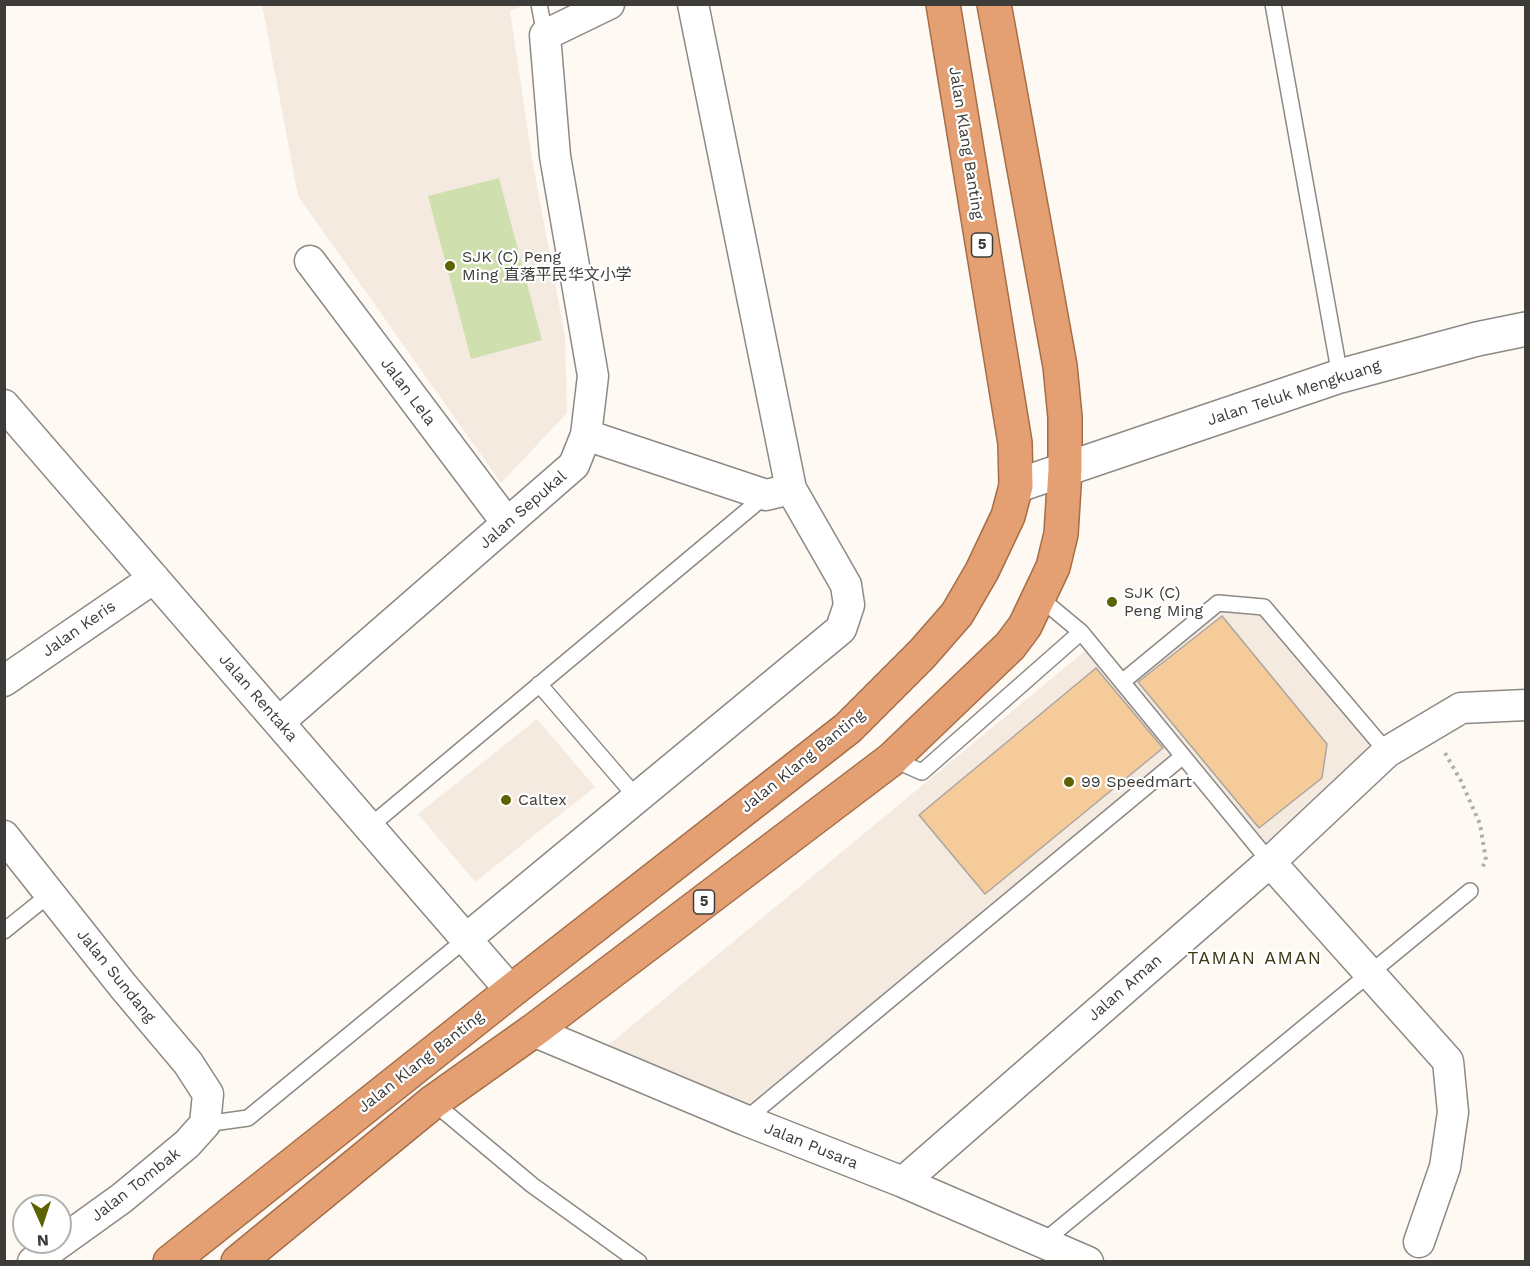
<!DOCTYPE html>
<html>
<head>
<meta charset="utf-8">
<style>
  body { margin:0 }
  #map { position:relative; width:1530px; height:1266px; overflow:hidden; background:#fef9f3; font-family:"Work Sans",sans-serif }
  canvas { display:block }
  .frame { position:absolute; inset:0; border:6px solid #3d3c39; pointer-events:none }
  .north { position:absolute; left:12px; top:1194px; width:60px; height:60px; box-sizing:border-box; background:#fff; border:2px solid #b1b1b0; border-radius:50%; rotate:177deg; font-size:16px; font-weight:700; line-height:24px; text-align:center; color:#3d3c39 }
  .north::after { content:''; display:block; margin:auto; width:21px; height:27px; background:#5d6300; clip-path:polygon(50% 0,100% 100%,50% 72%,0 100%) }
</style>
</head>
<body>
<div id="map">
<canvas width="1530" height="1266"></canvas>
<div class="frame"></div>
<div class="north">N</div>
</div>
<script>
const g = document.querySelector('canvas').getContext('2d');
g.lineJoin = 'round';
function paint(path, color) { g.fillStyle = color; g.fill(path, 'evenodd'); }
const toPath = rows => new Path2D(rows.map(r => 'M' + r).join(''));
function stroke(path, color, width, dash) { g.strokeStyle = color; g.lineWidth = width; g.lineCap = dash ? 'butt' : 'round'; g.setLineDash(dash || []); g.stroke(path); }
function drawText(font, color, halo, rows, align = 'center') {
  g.font = font + ' "Work Sans","Noto Sans SC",sans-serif'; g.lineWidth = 4.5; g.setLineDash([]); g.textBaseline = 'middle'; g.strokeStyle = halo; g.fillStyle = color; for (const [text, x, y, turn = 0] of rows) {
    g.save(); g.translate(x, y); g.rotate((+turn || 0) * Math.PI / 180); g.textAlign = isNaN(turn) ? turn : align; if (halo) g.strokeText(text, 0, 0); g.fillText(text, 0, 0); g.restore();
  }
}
const built = toPath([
  [262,5,524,5,510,11,532,159,565,336,567,413,501,483,298,196],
  [1218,612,1259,612,1374,749,1270,847,1183,745,747,1106,606,1047,1086,650,1121,691],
  [537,719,595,787,475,882,418,814]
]);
const green = toPath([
  [499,178,542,340,471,359,428,196]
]);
const building = toPath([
  [1222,616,1327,744,1322,778,1259,828,1138,682,1222,616],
  [1096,668,1163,748,985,894,919,815,1096,668]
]);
const path = toPath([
  [1445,753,1461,781,1480,824,1486,860,1481,870]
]);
const service = toPath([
  [539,4,545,35],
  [1273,4,1340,376],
  [1040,598,1081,632,1270,862],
  [1122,682,1218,603,1264,607,1387,752],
  [539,684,637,798],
  [892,759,922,772,1081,632],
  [369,827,766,495],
  [4,931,50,894],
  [433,1102,532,1185,639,1262],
  [745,1120,1183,756],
  [205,1124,248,1118,466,939],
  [1043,1242,1470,891]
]);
const minor = toPath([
  [693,4,791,489],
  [310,261,507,523],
  [4,405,511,991],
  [4,681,154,578],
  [279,722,574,465,586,435,593,376,555,156,545,35,609,4],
  [4,836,123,986,188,1063,208,1094,205,1124,187,1144,122,1198,33,1262],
  [1270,862,1448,1061,1453,1112,1445,1167,1419,1242],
  [466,939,841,629,849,605,846,585,791,489,766,495,586,435],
  [533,1031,745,1120,903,1182,1088,1262],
  [903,1182,1270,862,1387,752,1461,708,1526,705]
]);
const tertiary = toPath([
  [1016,486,1340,376,1477,339,1526,329]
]);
const trunk = toPath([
  [170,1262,511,991,848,728,922,654,957,614,982,571,1008,516,1016,486,1015,443,943,4],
  [238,1262,433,1102,533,1031,892,759,1010,646,1025,626,1053,567,1061,534,1065,470,1065,417,1060,366,994,4]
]);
const markers = [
  [450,266,6,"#5d6300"],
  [1112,602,6,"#5d6300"],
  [1069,782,6,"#5d6300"],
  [506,800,6,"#5d6300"]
];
const shields = [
  [982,245,21],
  [704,902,21]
];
const shieldNames = [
  ["5",982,245],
  ["5",704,902]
];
const streetNames = [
  ["Jalan Klang Banting",966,143,81],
  ["Jalan Lela",408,392,53],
  ["Jalan Teluk Mengkuang",1294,393,-18],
  ["Jalan Sepukal",523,510,-41],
  ["Jalan Keris",79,629,-35],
  ["Jalan Rentaka",258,698,49],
  ["Jalan Klang Banting",803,761,-39],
  ["Jalan Sundang",116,976,51],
  ["Jalan Aman",1125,988,-41],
  ["Jalan Klang Banting",421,1062,-38],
  ["Jalan Pusara",811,1146,22],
  ["Jalan Tombak",136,1185,-38]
];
const poiNames = [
  ["SJK (C) Peng",462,257],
  ["Ming 直落平民华文小学",462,275],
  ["SJK (C)",1124,593],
  ["Peng Ming",1124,611],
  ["99 Speedmart",1081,782],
  ["Caltex",518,800]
];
const neighbourhoodNames = [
  ["TAMAN AMAN",1255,959]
];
paint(built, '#f5eae0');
paint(green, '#cfe0ae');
paint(building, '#f6cb9a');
stroke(building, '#aaa5a0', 1.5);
stroke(service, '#8d8984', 18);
stroke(minor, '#8d8984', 33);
stroke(tertiary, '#8d8984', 36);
stroke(trunk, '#a56e48', 36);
stroke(path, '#b1aea9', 4, [3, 4.5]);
stroke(service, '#fff', 15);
stroke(minor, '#fff', 30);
stroke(tertiary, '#fff', 33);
stroke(trunk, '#e4a073', 33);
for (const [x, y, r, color] of markers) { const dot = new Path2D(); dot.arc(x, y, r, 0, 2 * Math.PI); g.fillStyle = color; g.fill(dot); stroke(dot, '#fff', 2); }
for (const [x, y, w] of shields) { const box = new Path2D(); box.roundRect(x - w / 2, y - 12, w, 24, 4.5); g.fillStyle = '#fff'; g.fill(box); stroke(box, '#3d3c39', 1.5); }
drawText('bold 15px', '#3d3c39', null, shieldNames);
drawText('16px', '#3d3c39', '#fff', streetNames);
drawText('16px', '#3d3c39', '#fff', poiNames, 'left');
g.letterSpacing = '1.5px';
drawText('18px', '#373a12', '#fff', neighbourhoodNames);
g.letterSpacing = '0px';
</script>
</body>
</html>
